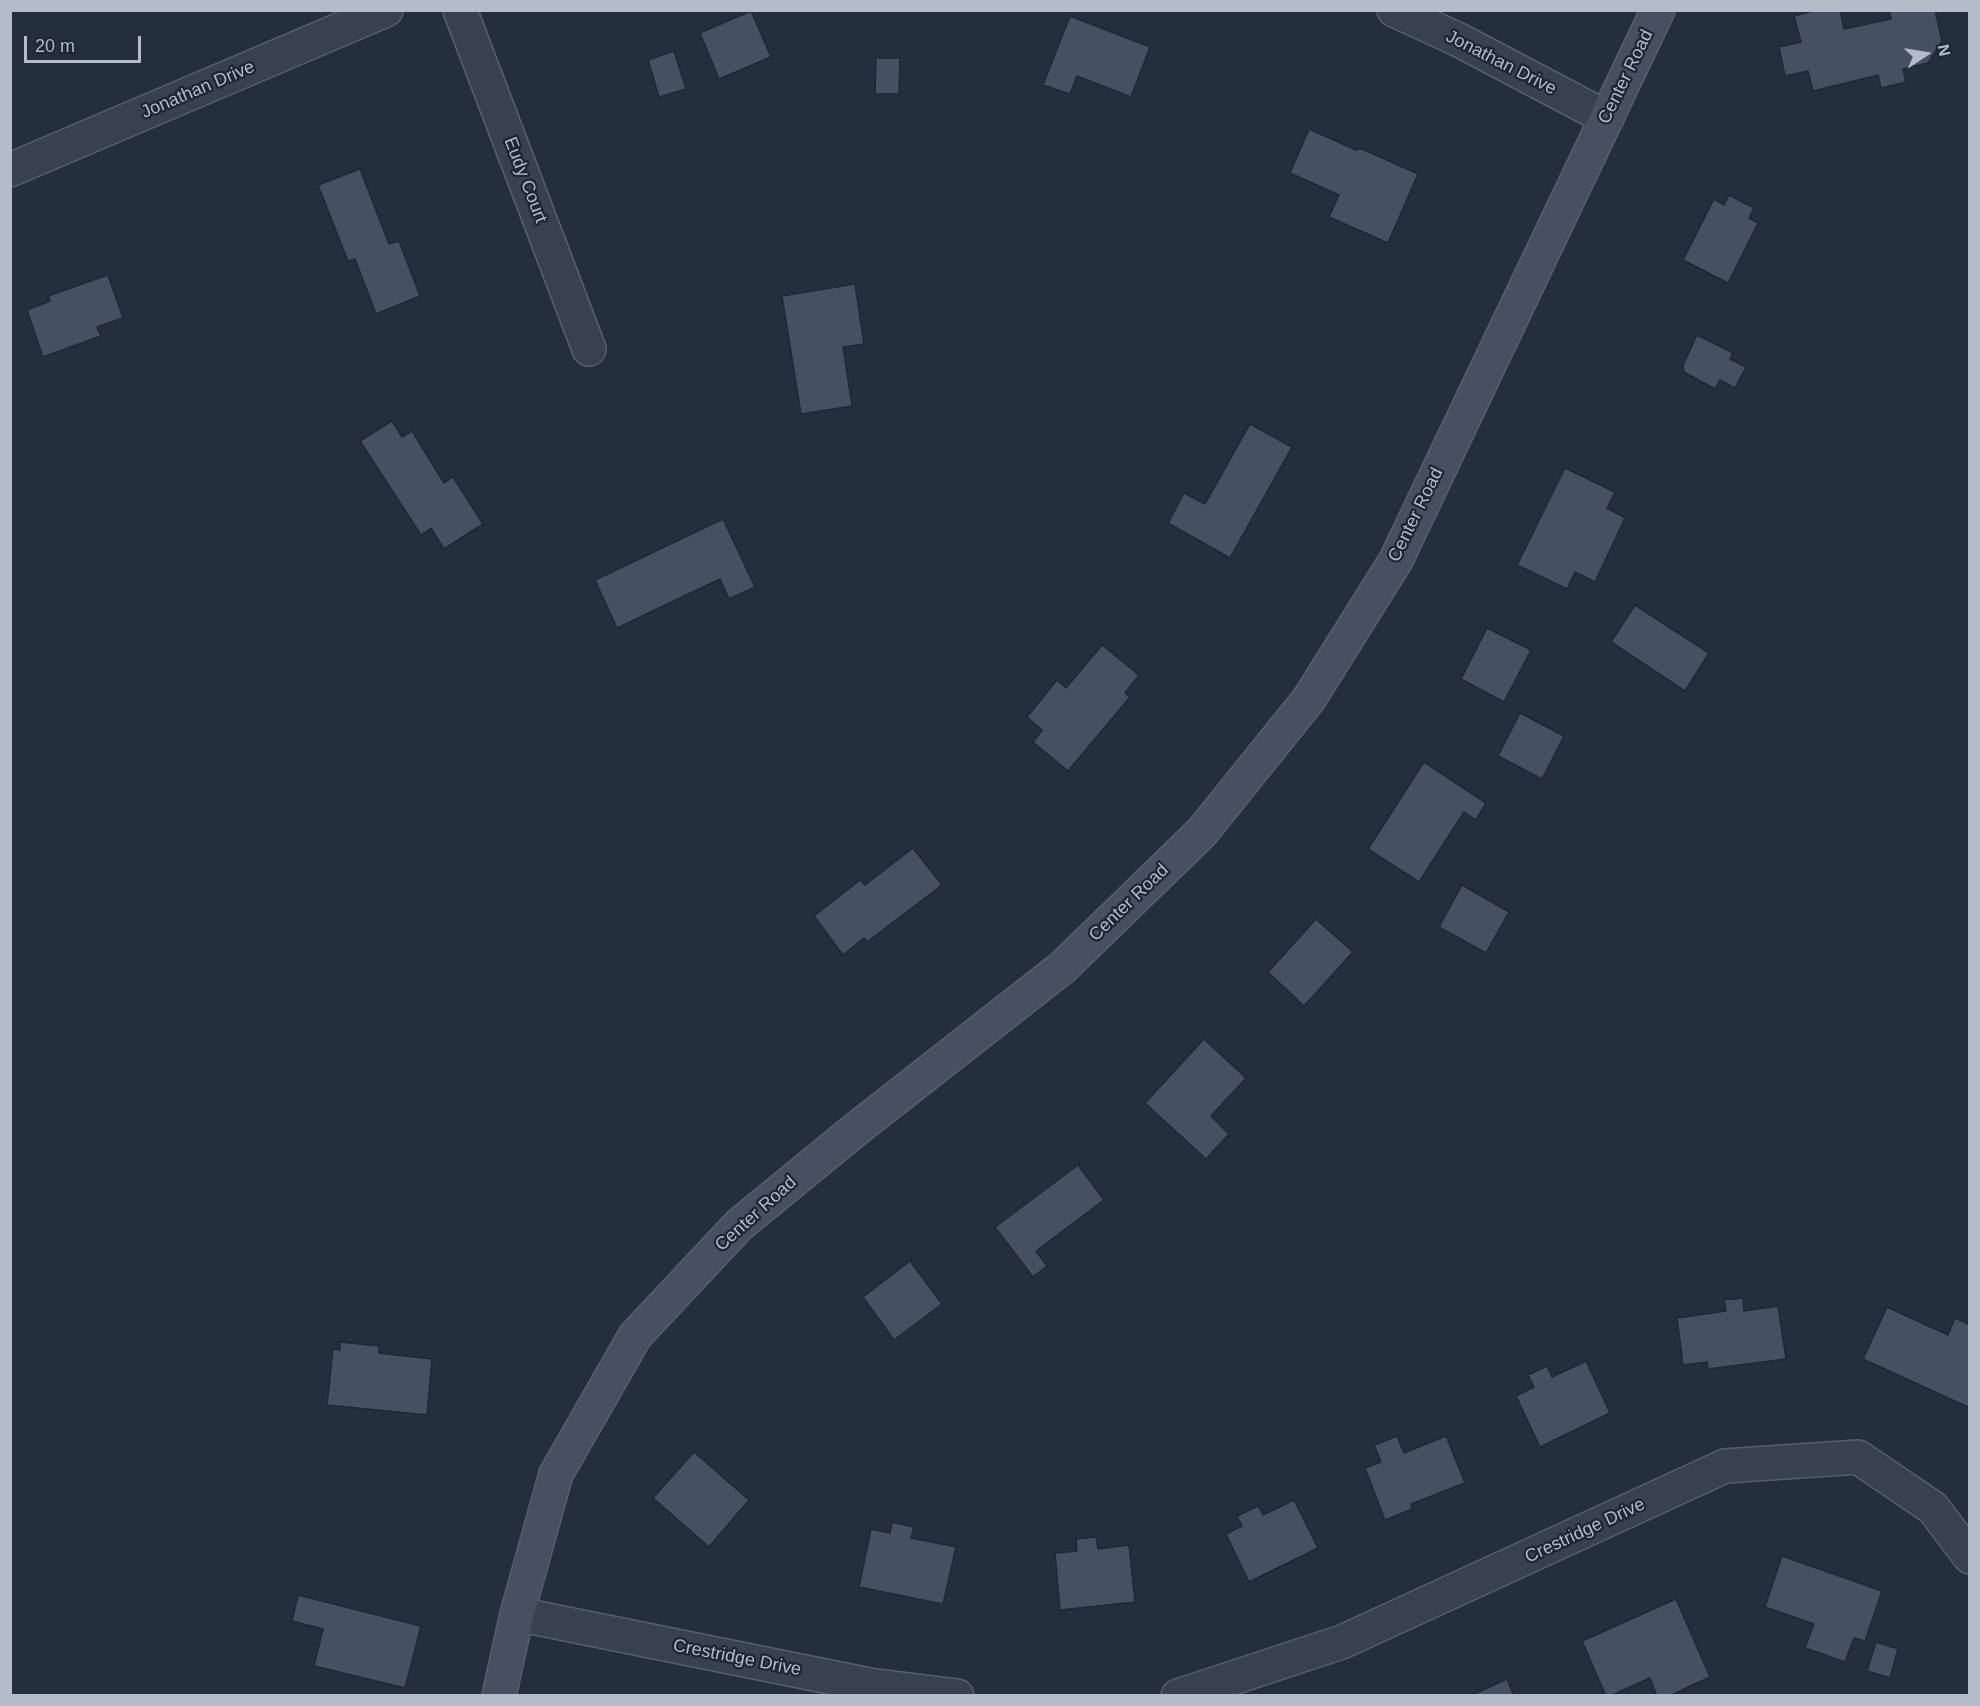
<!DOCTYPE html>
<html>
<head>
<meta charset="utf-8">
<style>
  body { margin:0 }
  #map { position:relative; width:1980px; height:1706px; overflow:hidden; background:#242f3e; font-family:Helvetica,sans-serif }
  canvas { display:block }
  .frame { position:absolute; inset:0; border:12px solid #b4bcc9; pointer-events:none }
  .north { position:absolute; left:1896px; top:24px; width:60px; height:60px; -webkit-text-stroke:4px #1d2633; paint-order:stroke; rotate:78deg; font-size:16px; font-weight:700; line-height:24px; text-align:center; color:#b4bcc9 }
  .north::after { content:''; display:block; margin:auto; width:21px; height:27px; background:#b4bcc9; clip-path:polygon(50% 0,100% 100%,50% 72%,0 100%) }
  .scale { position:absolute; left:24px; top:36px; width:117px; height:27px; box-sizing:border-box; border:3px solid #b4bcc9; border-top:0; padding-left:8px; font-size:18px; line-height:21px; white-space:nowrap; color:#b4bcc9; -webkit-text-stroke:4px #1d2633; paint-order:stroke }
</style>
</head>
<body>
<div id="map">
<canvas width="1980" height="1706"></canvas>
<div class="frame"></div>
<div class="north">N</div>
<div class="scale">20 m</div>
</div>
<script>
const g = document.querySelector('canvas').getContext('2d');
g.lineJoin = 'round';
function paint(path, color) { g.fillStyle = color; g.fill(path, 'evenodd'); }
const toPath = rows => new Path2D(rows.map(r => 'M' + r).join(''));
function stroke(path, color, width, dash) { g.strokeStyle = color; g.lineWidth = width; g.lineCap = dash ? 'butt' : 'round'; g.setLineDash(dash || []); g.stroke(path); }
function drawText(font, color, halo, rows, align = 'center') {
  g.font = font + ' Helvetica,sans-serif'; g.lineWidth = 4.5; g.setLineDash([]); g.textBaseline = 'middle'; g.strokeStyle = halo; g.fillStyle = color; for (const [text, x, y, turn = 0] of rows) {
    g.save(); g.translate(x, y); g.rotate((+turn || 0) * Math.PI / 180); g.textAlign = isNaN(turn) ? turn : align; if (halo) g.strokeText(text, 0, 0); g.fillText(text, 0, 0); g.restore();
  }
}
const building = toPath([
  [1817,10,1840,10,1844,29,1891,19,1889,10,1935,10,1942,41,1928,63,1903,69,1906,82,1881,88,1878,75,1813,91,1808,71,1785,76,1779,47,1801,42,1794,16,1817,10],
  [751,11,771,57,719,79,700,33,751,11],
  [1070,16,1150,47,1131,97,1077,76,1070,94,1043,85,1070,16],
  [674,51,686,89,659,97,648,60,674,51],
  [876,58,900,58,899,94,875,94,876,58],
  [1309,129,1356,150,1362,149,1418,174,1388,243,1329,217,1339,195,1290,173,1309,129],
  [360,169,389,244,399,241,420,296,376,314,355,259,348,261,318,185,360,169],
  [1729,195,1754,208,1749,218,1758,223,1728,283,1683,260,1714,199,1724,205,1729,195],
  [108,275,123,318,97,327,101,336,43,357,27,310,50,301,48,296,108,275],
  [855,284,864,344,843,347,852,406,801,414,782,296,855,284],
  [1697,335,1733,353,1730,359,1746,367,1735,388,1720,380,1715,389,1684,372,1683,365,1697,335],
  [392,421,402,437,412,431,444,483,453,477,483,524,444,549,431,528,421,535,360,441,392,421],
  [1250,424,1292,447,1230,558,1168,523,1184,493,1205,504,1250,424],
  [1565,468,1615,492,1607,508,1625,518,1595,582,1575,572,1567,589,1517,565,1565,468],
  [723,519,755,587,729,599,720,579,617,628,595,580,723,519],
  [1635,605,1709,653,1685,691,1611,642,1635,605],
  [1487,628,1531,650,1504,702,1461,679,1487,628],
  [1102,645,1139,675,1125,693,1130,697,1068,771,1033,742,1042,730,1027,717,1057,680,1066,688,1102,645],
  [1520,713,1564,736,1542,779,1498,756,1520,713],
  [1424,762,1486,803,1476,820,1464,812,1419,882,1368,849,1424,762],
  [913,848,942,885,867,942,864,938,843,955,814,916,860,880,865,885,913,848],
  [1462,885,1509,912,1486,953,1439,927,1462,885],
  [1316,919,1353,952,1304,1006,1268,972,1316,919],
  [1204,1039,1246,1078,1211,1116,1229,1134,1206,1159,1145,1103,1204,1039],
  [1078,1165,1104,1200,1036,1251,1047,1266,1033,1277,995,1227,1078,1165],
  [910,1261,942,1304,894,1340,863,1297,910,1261],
  [1743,1298,1744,1311,1778,1306,1786,1359,1708,1369,1707,1362,1683,1365,1677,1318,1726,1311,1724,1300,1743,1298],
  [1887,1307,1948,1335,1955,1318,1970,1325,1970,1408,1863,1359,1887,1307],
  [340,1342,379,1346,379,1353,432,1359,427,1415,327,1405,333,1349,340,1350,340,1342],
  [1586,1361,1610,1413,1540,1447,1516,1396,1534,1387,1528,1375,1547,1366,1552,1377,1586,1361],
  [1397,1436,1404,1453,1446,1436,1465,1483,1411,1504,1412,1509,1385,1520,1365,1468,1381,1462,1374,1445,1397,1436],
  [694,1452,749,1500,709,1547,653,1498,694,1452],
  [1294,1500,1318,1548,1249,1582,1226,1534,1242,1526,1237,1516,1258,1506,1263,1515,1294,1500],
  [892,1522,914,1527,911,1538,956,1547,943,1604,859,1587,871,1529,890,1533,892,1522],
  [1096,1537,1098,1549,1129,1545,1135,1602,1060,1610,1055,1553,1077,1551,1076,1539,1096,1537],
  [1782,1556,1882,1591,1865,1641,1854,1638,1845,1662,1805,1648,1814,1624,1765,1607,1782,1556],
  [298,1595,421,1626,405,1688,314,1666,323,1629,292,1621,298,1595],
  [1676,1599,1710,1677,1669,1696,1657,1696,1650,1678,1610,1696,1606,1696,1582,1641,1676,1599],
  [1876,1642,1898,1649,1890,1678,1867,1671,1876,1642],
  [1507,1679,1514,1696,1470,1696,1507,1679]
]);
const street = toPath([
  [460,10,589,349],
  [1394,10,1459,40,1607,118],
  [10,170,386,10],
  [517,1614,869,1685,957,1696],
  [1178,1696,1342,1642,1725,1466,1858,1457,1933,1508,1970,1557]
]);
const secondary = toPath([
  [499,1696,517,1614,556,1474,635,1336,739,1225,855,1130,1063,967,1202,832,1309,699,1396,560,1658,10]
]);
const streetNames = [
  ["Jonathan Drive",1501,63,27],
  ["Center Road",1626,77,-64],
  ["Jonathan Drive",198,90,-23],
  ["Eudy Court",525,180,69],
  ["Center Road",1416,515,-64],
  ["Center Road",1129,903,-44],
  ["Center Road",756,1214,-42],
  ["Crestridge Drive",1585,1531,-25],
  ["Crestridge Drive",737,1658,11]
];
paint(building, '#455162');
stroke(building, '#1f2835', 1.5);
stroke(street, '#565f6c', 36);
stroke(secondary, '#565f6c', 36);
stroke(street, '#38414e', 33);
stroke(secondary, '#465061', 33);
drawText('18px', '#b4bcc9', '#1d2633', streetNames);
</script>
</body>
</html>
